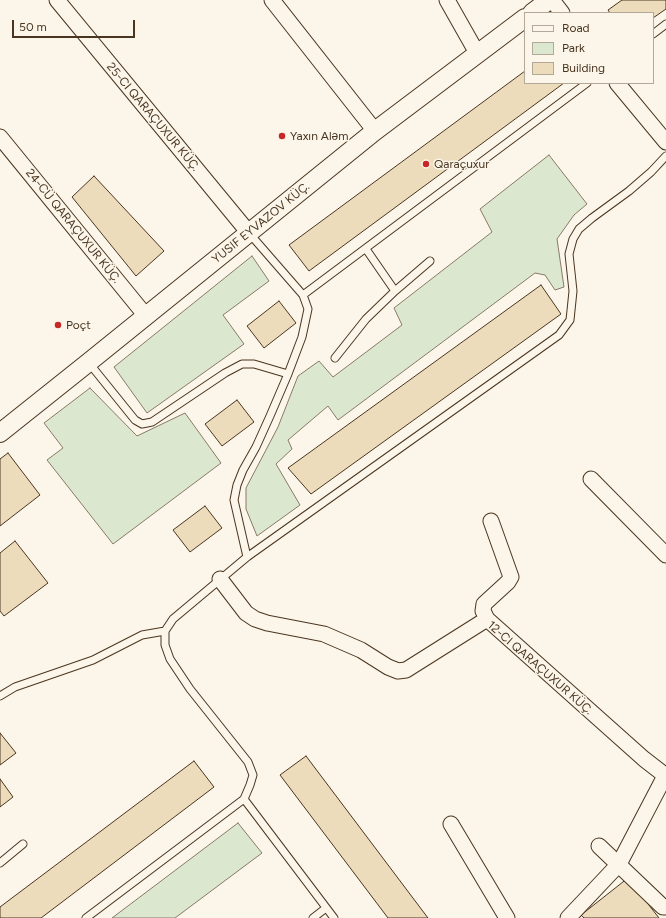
<!DOCTYPE html>
<html>
<head>
<meta charset="utf-8">
<style>
  body { margin:0 }
  #map { position:relative; width:666px; height:918px; overflow:hidden; background:#fbf6e9; font-family:Figtree,sans-serif }
  canvas { display:block }
  .legend { position:absolute; left:524px; top:12px; width:130px; height:72px; box-sizing:border-box; background:#fbf6e9; border:1px solid #b4a999; margin:0; padding:5px 7px; list-style:none; font-size:12px; color:#4a3520 }
  .legend li { display:flex; align-items:center; gap:8px; height:20px }
  .legend b { width:20px; border:1px solid #b4a999 }
  .scale { position:absolute; left:12px; top:20px; width:123px; height:18px; box-sizing:border-box; border:2px solid #4a3520; border-top:0; padding-left:5px; font-size:12px; line-height:14px; white-space:nowrap; color:#4a3520; -webkit-text-stroke:3px #fbf6e9; paint-order:stroke }
</style>
</head>
<body>
<div id="map">
<canvas width="666" height="918"></canvas>
<ul class="legend">
<li><b style="height:5px;background:#fbf6e9"></b>Road</li>
<li><b style="height:11px;background:#dce7d0"></b>Park</li>
<li><b style="height:11px;background:#ecdcbc"></b>Building</li>
</ul>
<div class="scale">50 m</div>
</div>
<script>
const g = document.querySelector('canvas').getContext('2d');
g.lineJoin = 'round';
function paint(path, color) { g.fillStyle = color; g.fill(path, 'evenodd'); }
const toPath = rows => new Path2D(rows.map(r => 'M' + r).join(''));
function stroke(path, color, width, dash) { g.strokeStyle = color; g.lineWidth = width; g.lineCap = dash ? 'butt' : 'round'; g.setLineDash(dash || []); g.stroke(path); }
function drawText(font, color, halo, rows, align = 'center') {
  g.font = font + ' Figtree,sans-serif'; g.lineWidth = 3; g.setLineDash([]); g.textBaseline = 'middle'; g.strokeStyle = halo; g.fillStyle = color; for (const [text, x, y, turn = 0] of rows) {
    g.save(); g.translate(x, y); g.rotate((+turn || 0) * Math.PI / 180); g.textAlign = isNaN(turn) ? turn : align; if (halo) g.strokeText(text, 0, 0); g.fillText(text, 0, 0); g.restore();
  }
}
const green = toPath([
  [549,155,587,204,574,215,557,239,564,287,555,290,545,275,535,273,338,420,328,406,288,440,292,449,276,464,300,505,257,536,246,509,246,488,278,427,298,376,319,361,333,377,402,325,394,308,492,232,480,209,549,155],
  [252,256,269,281,223,315,244,344,147,413,114,367,252,256],
  [90,388,137,436,185,413,221,463,113,544,47,460,63,448,44,423,90,388],
  [238,823,262,853,175,918,112,918,238,823]
]);
const building = toPath([
  [622,0,666,0,666,9,653,18,653,13,610,13,608,10,622,0],
  [525,71,525,83,564,83,309,271,289,245,525,71],
  [94,176,164,251,136,276,72,197,94,176],
  [541,285,561,314,311,494,288,468,541,285],
  [279,301,296,323,264,348,247,326,279,301],
  [237,400,254,422,222,446,205,424,237,400],
  [8,453,40,495,0,526,0,459,8,453],
  [205,506,222,528,190,552,173,530,205,506],
  [15,541,48,583,4,616,0,611,0,553,15,541],
  [0,733,16,753,0,765,0,733],
  [306,756,428,918,388,918,280,775,306,756],
  [194,761,214,787,41,918,0,918,0,907,194,761],
  [0,779,13,797,0,807,0,779],
  [628,878,659,918,584,918,581,915,628,878]
]);
const service = toPath([
  [653,34,666,24],
  [366,249,395,291],
  [303,295,587,83],
  [335,358,366,319,395,291,430,261],
  [89,363,135,420,142,424,152,422,225,373,242,364,254,364,288,374],
  [247,557,234,500,237,485,243,470,256,447,270,416,288,374,302,337,308,309,303,295,249,233],
  [0,696,15,687,93,660,142,635,165,631],
  [0,863,23,844],
  [86,918,244,799],
  [313,918,326,908],
  [334,918,244,799,250,785,253,775,248,762,190,689,170,659,165,645,165,631,173,619,247,557,559,335,570,320,573,291,569,254,573,239,579,229,592,218,629,191,651,172,666,156]
]);
const minor = toPath([
  [57,0,249,233],
  [272,0,375,131],
  [447,0,477,53],
  [552,0,562,13],
  [617,83,666,142],
  [0,137,146,316],
  [591,479,666,555],
  [220,579,246,613,255,619,267,623,324,634,361,650,388,667,398,671,406,670,487,619,644,759,666,776],
  [487,619,483,611,484,604,508,582,511,577,491,521],
  [451,824,507,918],
  [599,846,663,907,666,907],
  [568,918,619,864,666,774]
]);
const tertiary = toPath([
  [532,13,549,0],
  [0,433,89,362,375,131,525,18]
]);
const markers = [
  [282,136,4,"#c62828"],
  [426,164,4,"#c62828"],
  [58,325,4,"#c62828"]
];
const streetNames = [
  ["25-CI QARAÇUXUR KÜÇ.",153,117,50],
  ["YUSIF EYVAZOV KÜÇ.",261,223,-39],
  ["24-CÜ QARAÇUXUR KÜÇ.",73,226,51],
  ["12-CI QARAÇUXUR KÜÇ.",540,668,41]
];
const poiNames = [
  ["Yaxın Aləm",290,136],
  ["Qaraçuxur",434,164],
  ["Poçt",66,325]
];
paint(green, '#dce7d0');
stroke(green, '#887966', 1);
paint(building, '#ecdcbc');
stroke(building, '#4a3520', 1);
stroke(service, '#4a3520', 9);
stroke(minor, '#4a3520', 17);
stroke(tertiary, '#4a3520', 20);
stroke(service, '#fbf6e9', 7);
stroke(minor, '#fbf6e9', 15);
stroke(tertiary, '#fbf6e9', 18);
for (const [x, y, r, color] of markers) { const dot = new Path2D(); dot.arc(x, y, r, 0, 2 * Math.PI); g.fillStyle = color; g.fill(dot); stroke(dot, '#fbf6e9', 1.5); }
drawText('12px', '#4a3520', '#fbf6e9', streetNames);
drawText('12px', '#4a3520', '#fbf6e9', poiNames, 'left');
</script>
</body>
</html>
